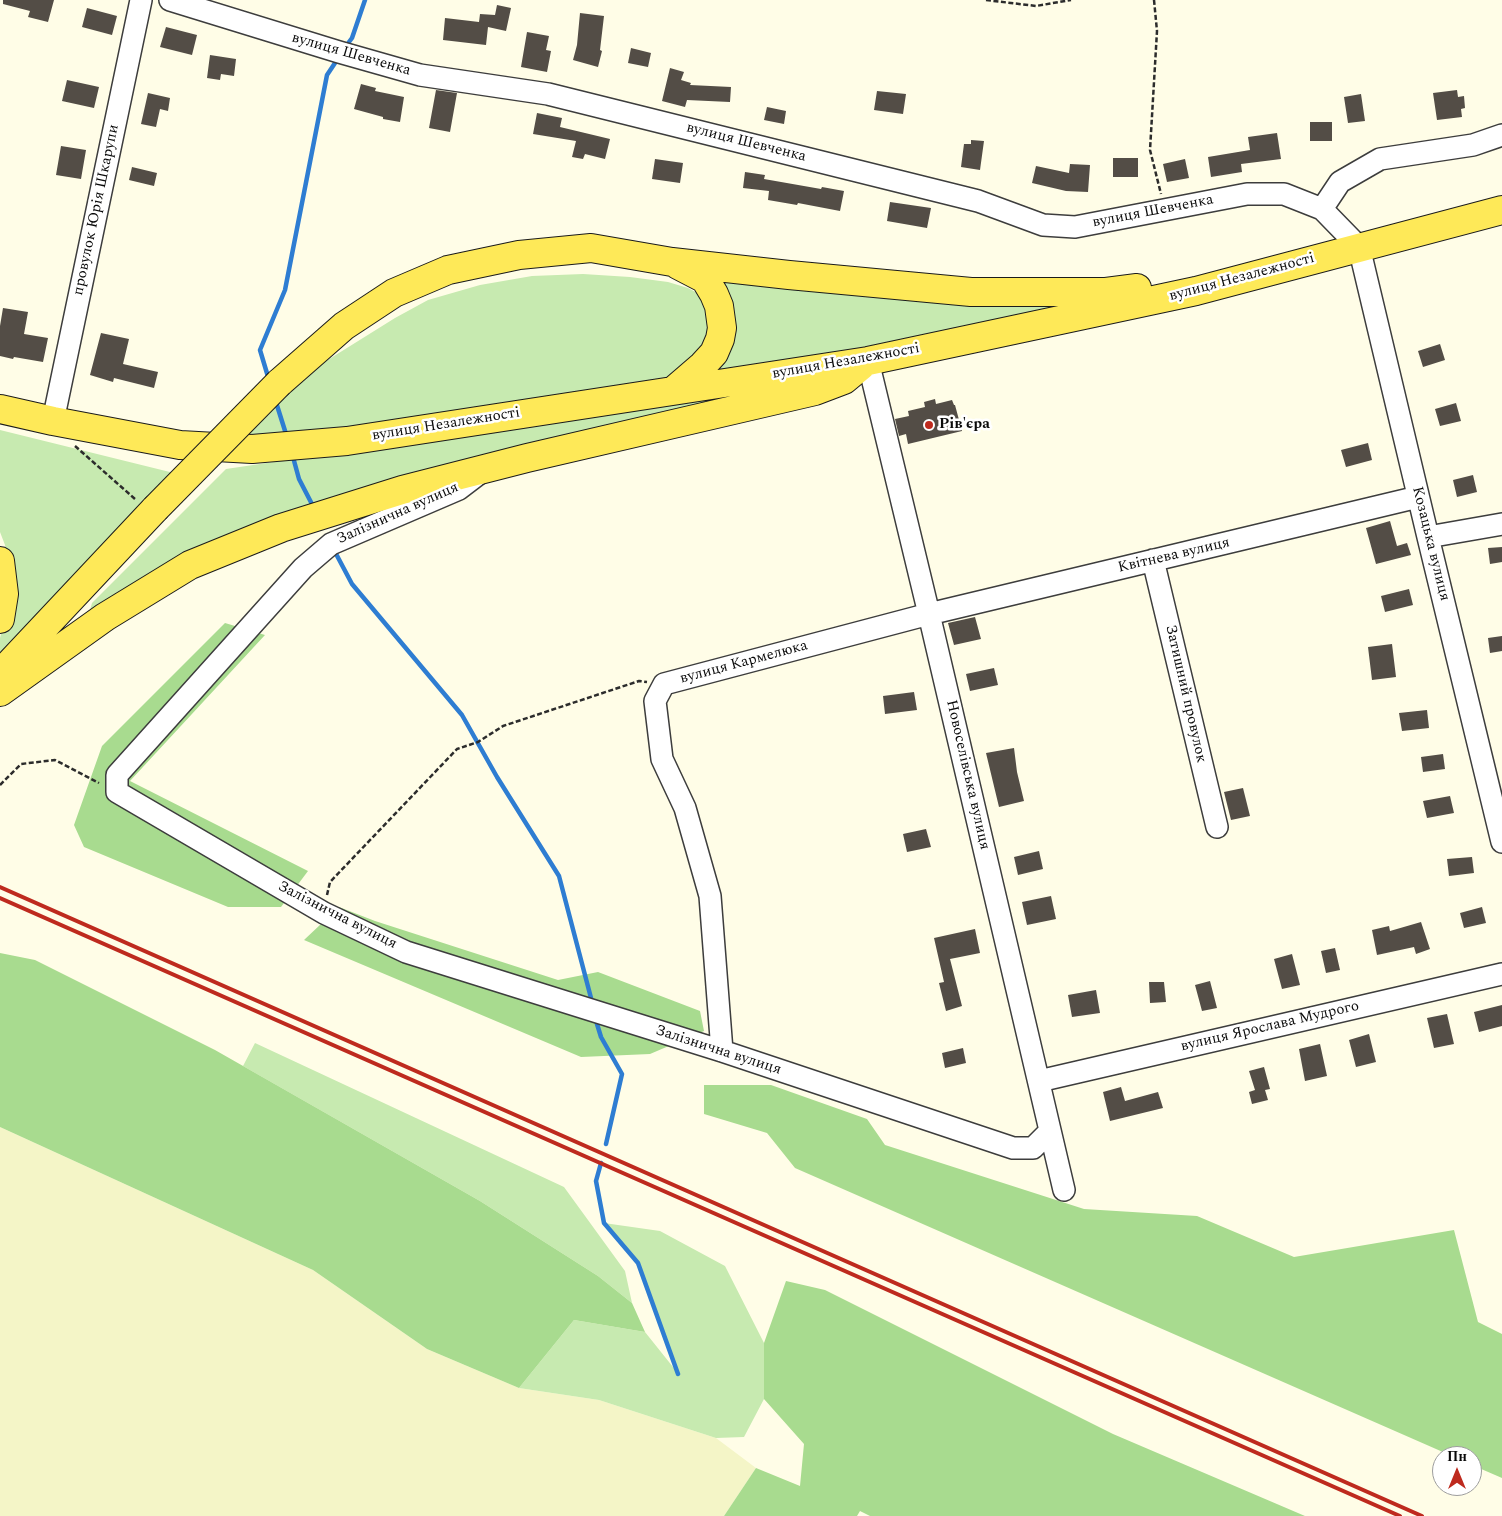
<!DOCTYPE html>
<html>
<head>
<meta charset="utf-8">
<style>
  body { margin:0 }
  #map { position:relative; width:1502px; height:1516px; overflow:hidden; background:#fffde7; font-family:Spectral,serif }
  canvas { display:block }
  .north { position:absolute; left:1432px; top:1446px; width:50px; height:50px; box-sizing:border-box; background:#fff; border:1px solid #9d9d9d; border-radius:50%; rotate:0deg; font-size:14px; font-weight:700; line-height:20px; text-align:center; color:#0a0a0a }
  .north::after { content:''; display:block; margin:auto; width:18px; height:22px; background:#be2a1e; clip-path:polygon(50% 0,100% 100%,50% 72%,0 100%) }
</style>
</head>
<body>
<div id="map">
<canvas width="1502" height="1516"></canvas>
<div class="north">Пн</div>
</div>
<script>
const g = document.querySelector('canvas').getContext('2d');
g.lineJoin = 'round';
function paint(path, color) { g.fillStyle = color; g.fill(path, 'evenodd'); }
const toPath = rows => new Path2D(rows.map(r => 'M' + r).join(''));
function stroke(path, color, width, dash) { g.strokeStyle = color; g.lineWidth = width; g.lineCap = dash ? 'butt' : 'round'; g.setLineDash(dash || []); g.stroke(path); }
function drawText(font, color, halo, rows, align = 'center') {
  g.font = font + ' Spectral,serif'; g.lineWidth = 5; g.setLineDash([]); g.textBaseline = 'middle'; g.strokeStyle = halo; g.fillStyle = color; for (const [text, x, y, turn = 0] of rows) {
    g.save(); g.translate(x, y); g.rotate((+turn || 0) * Math.PI / 180); g.textAlign = isNaN(turn) ? turn : align; if (halo) g.strokeText(text, 0, 0); g.fillText(text, 0, 0); g.restore();
  }
}
const farmland = toPath([
  [0,1127,313,1270,427,1349,519,1388,599,1400,716,1438,756,1468,724,1516,0,1516]
]);
const green = toPath([
  [583,274,630,277,668,282,688,288,701,295,715,330,686,371,662,380,428,420,259,440,239,433,286,386,395,318,428,300,480,285,532,276],
  [711,278,1093,307,873,351,697,375,716,362],
  [828,383,486,459,88,617,92,603,226,469,740,393],
  [0,430,182,475,0,656,0,638,6,615,9,568,5,545,0,532],
  [255,1043,564,1187,625,1271,632,1303,598,1276,480,1201,243,1066],
  [604,1223,660,1231,725,1266,764,1343,764,1399,744,1437,716,1438,599,1400,519,1388,574,1320,645,1332,677,1372,638,1263]
]);
const forest = toPath([
  [225,623,265,635,130,781,308,871,281,907,228,907,84,847,74,825,102,746],
  [339,907,375,921,558,980,598,972,700,1011,704,1031,650,1054,581,1057,304,940],
  [0,953,35,960,215,1050,480,1201,598,1276,632,1303,645,1332,574,1320,519,1388,427,1349,313,1270,0,1127],
  [704,1085,771,1085,867,1119,885,1145,1084,1209,1197,1216,1294,1257,1454,1230,1478,1322,1502,1334,1502,1478,1472,1465,1472,1456,1452,1456,795,1168,767,1133,704,1114],
  [786,1281,825,1290,1113,1434,1305,1516,870,1516,860,1511,857,1516,724,1516,756,1468,800,1486,804,1444,764,1399,764,1343]
]);
const stream = toPath([
  [349,42,352,38,365,0],
  [269,380,260,350,285,290,327,75,335,63],
  [275,399,286,434],
  [293,457,299,479,314,508],
  [334,550,352,584,462,715,497,777,559,876,591,998],
  [597,1024,601,1037,622,1074,606,1144],
  [601,1163,596,1181,604,1223,638,1263,678,1374]
]);
const building = toPath([
  [3,0,54,0,48,22,28,17,30,11,3,4],
  [497,5,511,8,506,31,488,27,486,45,443,40,445,18,479,22,480,14,495,15],
  [87,8,117,16,112,35,82,27],
  [580,13,604,16,600,50,602,51,598,67,573,60,577,45],
  [166,27,197,35,192,55,160,47],
  [527,32,549,36,546,50,551,51,547,72,521,67],
  [631,48,651,53,648,67,628,63],
  [210,55,236,59,234,76,221,74,220,80,207,78],
  [670,68,684,72,681,80,691,83,690,85,731,87,730,102,687,100,685,107,662,101],
  [67,80,99,87,94,108,62,101],
  [361,84,376,88,375,91,404,97,400,122,383,119,383,117,354,109],
  [436,90,457,93,450,132,429,128],
  [1457,90,1458,97,1464,96,1465,108,1461,109,1462,117,1437,120,1433,93],
  [877,91,906,94,903,114,874,110],
  [148,93,170,98,168,111,160,109,156,127,141,124],
  [1361,94,1365,121,1348,123,1344,97],
  [767,107,786,111,784,124,764,120],
  [537,113,562,118,560,127,610,139,605,159,585,154,583,159,572,157,576,141,533,134],
  [1310,122,1332,122,1332,141,1310,141],
  [1277,133,1281,159,1241,164,1242,172,1211,177,1208,157,1250,150,1248,137],
  [971,140,984,141,980,170,961,167,964,144,971,144],
  [61,146,86,150,81,179,56,175],
  [1113,158,1138,158,1138,177,1113,177],
  [655,159,683,163,680,183,652,179],
  [1185,159,1189,178,1167,182,1163,164],
  [1070,164,1090,165,1088,192,1066,191,1032,183,1036,166,1069,173],
  [132,167,157,173,154,186,129,180],
  [745,172,765,175,764,179,821,189,822,187,844,191,840,211,798,203,797,205,768,200,769,191,743,188],
  [890,202,931,208,927,228,887,221],
  [3,308,28,312,24,334,48,338,43,362,14,357,13,359,0,356,0,326],
  [101,333,129,339,123,364,158,372,154,388,114,378,113,382,90,375],
  [1440,344,1445,360,1423,367,1418,351],
  [935,399,936,404,952,400,954,405,955,405,962,431,908,444,906,434,899,436,895,419,909,416,908,411,925,407,924,402],
  [1456,403,1461,421,1440,426,1435,409],
  [1368,443,1372,460,1346,467,1341,450],
  [1473,475,1477,492,1457,497,1453,480],
  [1390,521,1397,546,1407,543,1411,555,1376,564,1366,528],
  [1502,547,1502,562,1490,564,1488,548],
  [1409,589,1413,605,1385,612,1381,596],
  [975,617,981,639,954,645,948,623],
  [1502,636,1502,651,1490,653,1488,638],
  [1392,644,1396,677,1372,680,1368,647],
  [994,668,998,685,970,691,966,674],
  [914,692,917,710,885,714,883,696],
  [1427,710,1429,728,1402,731,1399,713],
  [1014,748,1017,772,1024,801,999,807,986,753],
  [1443,754,1445,769,1423,772,1421,757],
  [1243,788,1250,816,1231,820,1224,792],
  [1450,796,1454,813,1427,818,1423,801],
  [926,829,931,847,907,852,903,834],
  [1039,851,1043,869,1018,875,1014,857],
  [1472,857,1474,873,1449,876,1447,859],
  [1051,896,1056,919,1027,925,1022,902],
  [1482,907,1486,923,1464,928,1460,913],
  [1421,922,1430,949,1416,954,1414,947,1377,955,1372,930,1389,926,1390,931],
  [975,929,980,953,950,959,962,1006,946,1011,939,983,944,982,934,938],
  [1335,948,1340,970,1326,973,1321,951],
  [1292,954,1300,985,1282,989,1274,959],
  [1210,981,1217,1008,1202,1011,1195,985],
  [1149,982,1164,982,1166,1002,1150,1003],
  [1096,990,1100,1013,1072,1017,1068,995],
  [1502,1005,1502,1026,1479,1032,1474,1012],
  [1447,1014,1454,1044,1434,1048,1427,1018],
  [1369,1034,1376,1062,1356,1067,1349,1040],
  [1320,1044,1327,1076,1305,1081,1299,1049],
  [963,1048,966,1063,945,1068,942,1053],
  [1264,1067,1270,1089,1265,1090,1268,1100,1252,1104,1249,1092,1255,1090,1249,1071],
  [1121,1087,1125,1101,1158,1092,1163,1108,1110,1121,1103,1092]
]);
const path = toPath([
  [986,0,1036,6,1071,0],
  [1154,0,1157,31,1150,150,1161,194],
  [75,446,135,499],
  [0,785,21,764,55,760,99,783],
  [327,895,330,882,457,749,478,742,503,726,639,681,647,682]
]);
const minor = toPath([
  [170,0,339,52,420,75,548,94,978,201,1043,225,1075,227,1247,194,1284,194,1322,209,1359,247,1428,537,1502,842],
  [1322,209,1340,182,1380,159,1473,145,1502,135],
  [868,361,929,614,1064,1190],
  [53,421,141,0],
  [480,473,459,489,331,544,303,568,117,775,117,792,324,913,406,952,722,1051,1013,1148,1033,1148,1050,1131],
  [1428,537,1502,524],
  [1153,560,1217,827],
  [722,1051,710,896,685,808,662,759,655,701,664,684,929,614,1418,497],
  [1039,1081,1502,974]
]);
const major = toPath([
  [279,383,344,326,394,293,448,270,519,255,591,248,672,262,789,275,971,292,1106,292,1137,288],
  [674,390,703,365,714,353,720,339,722,328,719,306,714,294,705,279,678,265],
  [0,409,53,421,180,445,252,449,347,441,868,361,1196,291,1502,210],
  [0,561,4,594,0,619],
  [0,674,155,509],
  [0,692,105,617,190,565,281,528,402,490,527,458,815,391,844,380,861,366]
]);
const rail = toPath([
  [0,887,1422,1516],
  [0,898,1400,1516]
]);
const majorBridge = toPath([
  [155,509,279,383]
]);
const markers = [
  [929,425,5,"#be2a1e"]
];
const streetNames = [
  ["вулиця Шевченка",351,55,16],
  ["вулиця Шевченка",746,143,14],
  ["провулок Юрія Шкарупи",97,210,-78],
  ["вулиця Шевченка",1153,212,-11],
  ["вулиця Незалежності",1242,278,-15],
  ["вулиця Незалежності",846,362,-10],
  ["вулиця Незалежності",446,425,-9],
  ["Залізнична вулиця",398,514,-24],
  ["Козацька вулиця",1430,544,76],
  ["Квітнева вулиця",1174,556,-13],
  ["вулиця Кармелюка",744,663,-15],
  ["Затишний провулок",1185,694,77],
  ["Новоселівська вулиця",967,775,77],
  ["Залізнична вулиця",337,916,27],
  ["вулиця Ярослава Мудрого",1270,1027,-13],
  ["Залізнична вулиця",718,1051,18]
];
const poiNames = [
  ["Рів'єра",939,425]
];
paint(farmland, '#f4f5c7');
paint(green, '#c7eab0');
paint(forest, '#a8db8f');
stroke(stream, '#2e7dd2', 4.5);
paint(building, '#534d46');
stroke(minor, '#3d3d3d', 24);
stroke(major, '#1b1b1b', 30);
stroke(path, '#2c2c2c', 2.5, [5, 2.5]);
stroke(minor, '#fff', 21);
stroke(major, '#fee958', 28);
stroke(rail, '#be2a1e', 4);
stroke(majorBridge, '#1b1b1b', 30, []);
stroke(majorBridge, '#fee958', 28);
for (const [x, y, r, color] of markers) { const dot = new Path2D(); dot.arc(x, y, r, 0, 2 * Math.PI); g.fillStyle = color; g.fill(dot); stroke(dot, '#fff', 2); }
drawText('15px', '#0a0a0a', '#fff', streetNames);
drawText('bold 15px', '#0a0a0a', '#fff', poiNames, 'left');
</script>
</body>
</html>
